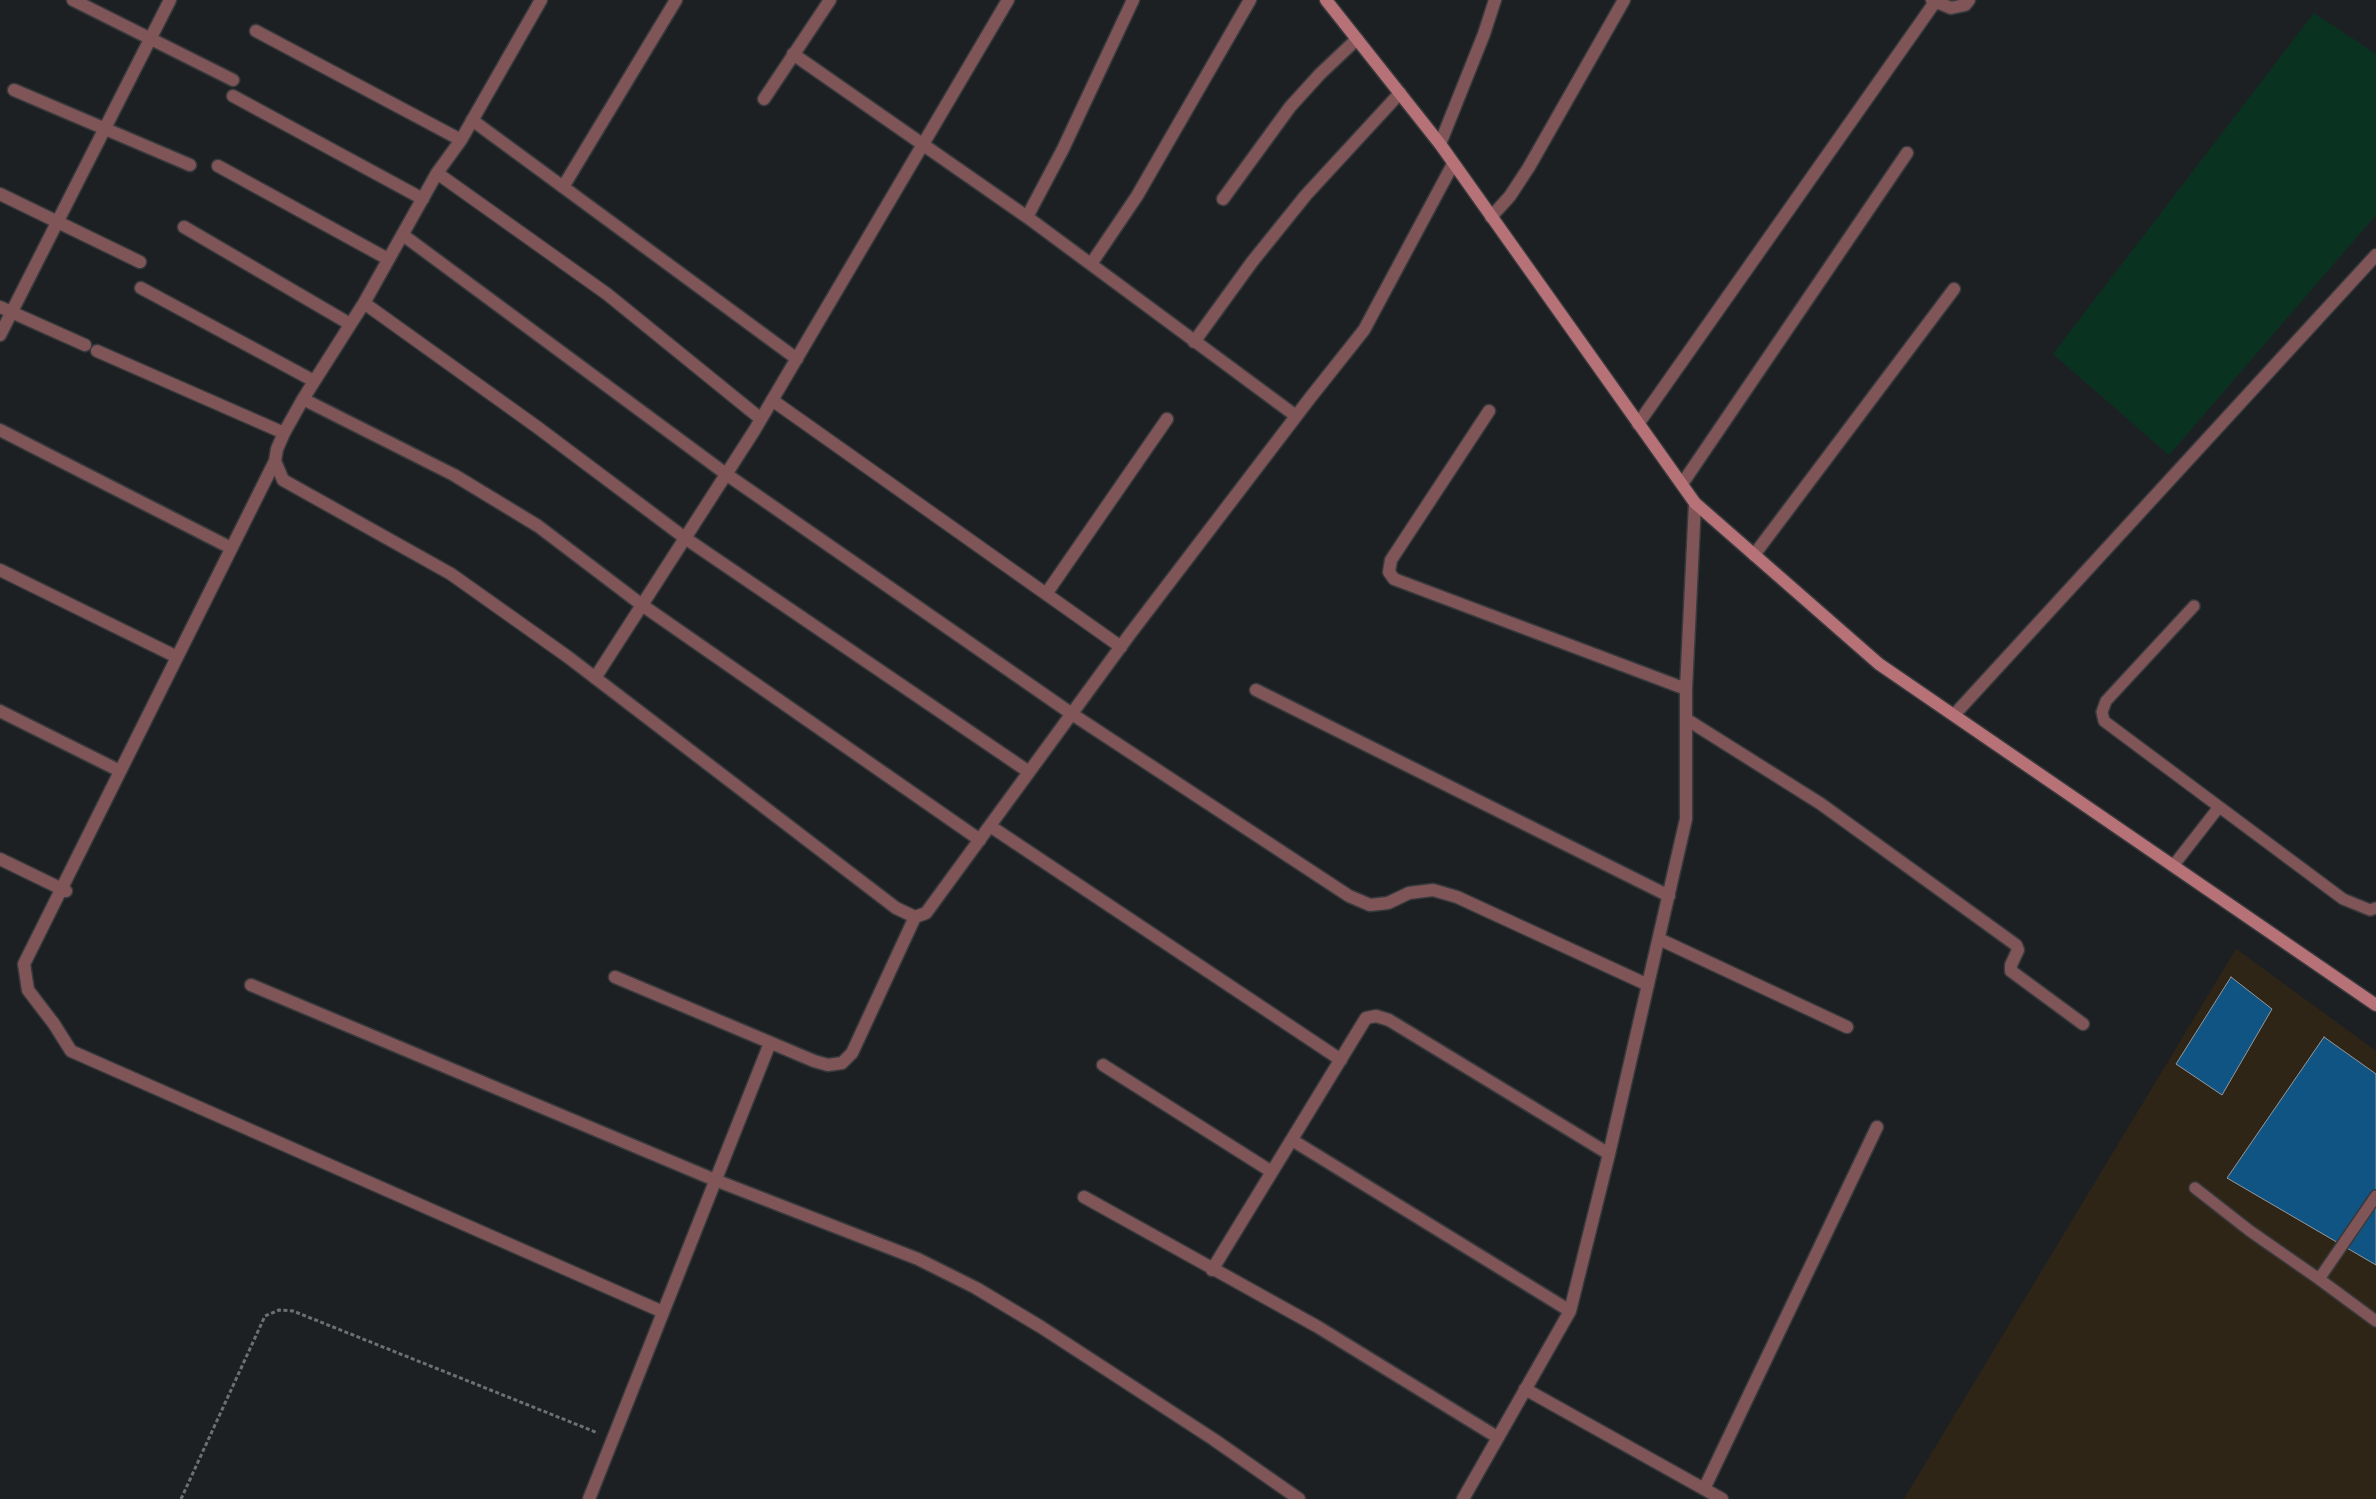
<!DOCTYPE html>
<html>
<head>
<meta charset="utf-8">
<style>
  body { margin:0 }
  canvas { display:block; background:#1d2023 }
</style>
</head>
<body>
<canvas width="2376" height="1499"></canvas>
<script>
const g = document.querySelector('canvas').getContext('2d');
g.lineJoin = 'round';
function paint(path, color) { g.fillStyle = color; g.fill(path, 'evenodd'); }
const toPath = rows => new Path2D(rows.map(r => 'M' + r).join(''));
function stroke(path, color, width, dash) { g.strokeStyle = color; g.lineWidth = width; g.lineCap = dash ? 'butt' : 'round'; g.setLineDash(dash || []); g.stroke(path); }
const education = toPath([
  [2236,949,2376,1051,2376,1499,1904,1499]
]);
const green = toPath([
  [2314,13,2376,54,2376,215,2169,455,2053,354]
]);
const building = toPath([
  [2231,977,2272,1009,2222,1095,2176,1064,2231,977],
  [2324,1037,2376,1074,2376,1265,2227,1178,2324,1037]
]);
const path = toPath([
  [181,1499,265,1316,279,1310,293,1311,598,1433]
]);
const lane = toPath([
  [2194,606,2106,701,2102,712,2104,721,2343,899,2370,910,2376,908],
  [2173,866,2219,807],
  [2195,1188,2250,1231,2319,1279],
  [2376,1196,2319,1279,2376,1321]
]);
const street = toPath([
  [73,0,233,80],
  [541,0,461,140,437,173,364,303,303,399,284,433,277,449,275,461,283,480,451,574,568,657,896,908,915,917,926,913,1130,634,1310,398,1364,330,1453,164],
  [1932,0,1951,8,1965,5,1969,0],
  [256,31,461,140],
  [793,54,1027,217,1296,416],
  [14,90,190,165],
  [233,96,423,199],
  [764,99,830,0],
  [472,120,797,359],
  [1440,144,1484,34,1495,0],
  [218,166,388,259],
  [437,173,607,294,761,419],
  [563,187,676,0],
  [0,194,140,262],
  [1223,199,1290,107,1320,74,1357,39],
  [1027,217,1063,149,1133,0],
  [1491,217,1510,196,1529,167,1624,0],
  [184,227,350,324],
  [403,235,726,474,1072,714,1349,896,1370,905,1388,903,1409,893,1433,890,1457,897,1648,985],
  [1091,264,1137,196,1250,0],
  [141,288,314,381],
  [364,303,537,427,685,538,1029,772],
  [0,307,85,345],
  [0,335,170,0],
  [1194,342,1252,262,1306,195,1400,93],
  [97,351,284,433],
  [303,399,454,475,538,526,642,605,980,840],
  [772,400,1121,647],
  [1489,411,1391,560,1389,572,1394,579,1686,689],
  [1638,424,1935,2],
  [0,430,231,548],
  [275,461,24,964,28,990,54,1024,71,1051,663,1312],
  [1682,484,1907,153],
  [1754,555,1954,289],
  [0,570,177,657],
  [1046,594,1167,419],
  [595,678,754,431,1008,0],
  [1256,690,1669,896],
  [0,711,120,771],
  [1954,715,2376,255],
  [1686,719,1821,804,2016,945,2018,950,2011,965,2011,971,2083,1024],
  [990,826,1341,1060],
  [0,859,66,891],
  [1659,939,1847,1027],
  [615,977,814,1061,828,1065,842,1063,852,1053,915,917],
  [251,985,715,1180,918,1259,976,1288,1041,1327,1213,1439,1299,1499],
  [1103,1065,1272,1172],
  [1292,1140,1570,1311],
  [1084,1197,1318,1327,1497,1437],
  [1212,1270,1366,1018,1376,1016,1389,1020,1609,1154],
  [1525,1389,1722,1499],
  [1704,1489,1877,1127],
  [589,1499,770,1043],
  [1463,1499,1570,1311,1609,1154,1686,819,1686,689,1695,503]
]);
const secondary = toPath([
  [1326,0,1440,144,1695,503,1879,664,2376,1005]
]);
paint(education, '#2f2516');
paint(green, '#093221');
paint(building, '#105484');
stroke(building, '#94989c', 1);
stroke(lane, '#373a3c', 14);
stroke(street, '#373a3c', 15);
stroke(secondary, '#373a3c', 15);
stroke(path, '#6d7072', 3, [4, 2.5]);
stroke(lane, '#805558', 11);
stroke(street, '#805558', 12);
stroke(secondary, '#b77278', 12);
</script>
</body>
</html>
